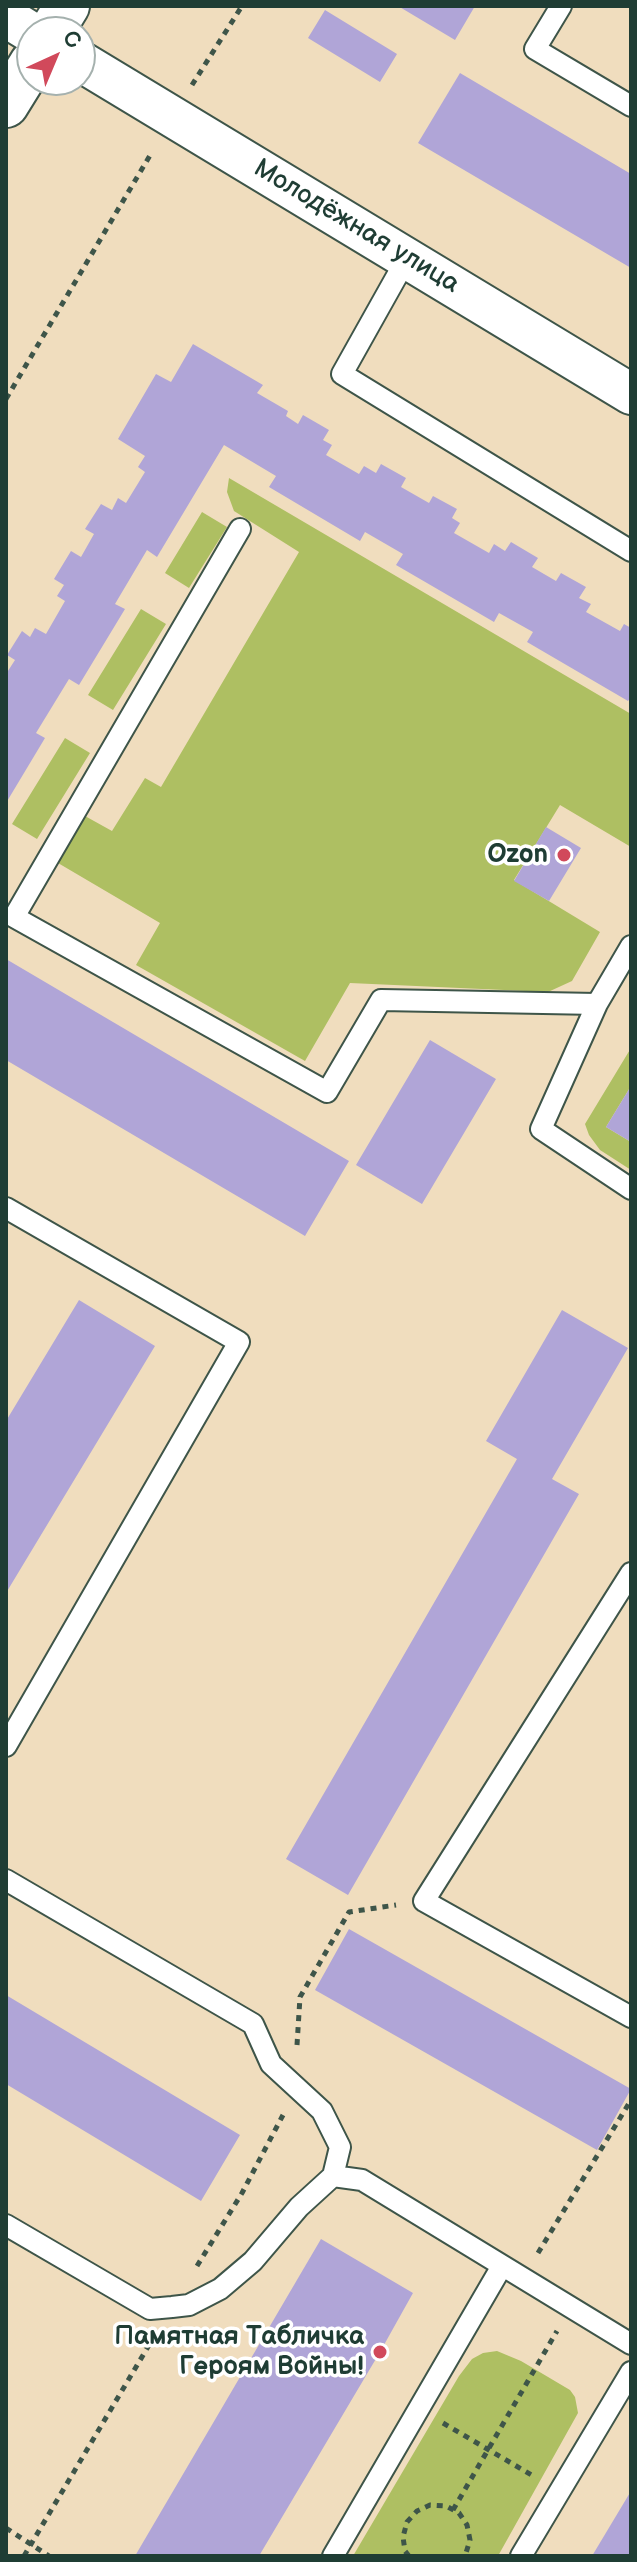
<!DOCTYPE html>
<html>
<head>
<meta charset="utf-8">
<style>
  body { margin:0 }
  #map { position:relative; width:637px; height:2562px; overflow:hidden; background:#f0ddbe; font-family:"Balsamiq Sans",sans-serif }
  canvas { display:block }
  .frame { position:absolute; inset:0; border:8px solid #1f3d34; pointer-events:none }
  .north { position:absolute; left:16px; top:16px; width:80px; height:80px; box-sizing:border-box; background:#fff; border:2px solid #a5b1ae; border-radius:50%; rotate:44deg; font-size:22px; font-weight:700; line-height:32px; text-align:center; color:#1f3d34 }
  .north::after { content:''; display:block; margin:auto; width:28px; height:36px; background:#d1495b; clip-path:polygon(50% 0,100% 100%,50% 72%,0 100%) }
</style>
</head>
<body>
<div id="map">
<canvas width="637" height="2562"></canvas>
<div class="frame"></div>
<div class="north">С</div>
</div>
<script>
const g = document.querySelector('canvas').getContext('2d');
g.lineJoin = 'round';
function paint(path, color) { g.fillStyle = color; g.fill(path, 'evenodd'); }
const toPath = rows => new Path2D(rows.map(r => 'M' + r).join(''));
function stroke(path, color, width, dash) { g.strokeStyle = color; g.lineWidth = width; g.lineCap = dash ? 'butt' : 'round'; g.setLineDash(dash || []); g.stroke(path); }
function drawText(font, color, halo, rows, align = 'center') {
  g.font = font + ' "Balsamiq Sans",sans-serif'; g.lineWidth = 7; g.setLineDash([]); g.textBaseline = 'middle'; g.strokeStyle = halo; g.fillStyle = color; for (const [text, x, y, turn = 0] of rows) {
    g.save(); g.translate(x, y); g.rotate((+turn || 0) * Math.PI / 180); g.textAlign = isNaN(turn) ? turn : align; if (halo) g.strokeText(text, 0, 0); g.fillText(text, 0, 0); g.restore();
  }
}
const green = toPath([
  [229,478,631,714,631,847,560,805,514,880,600,932,572,981,548,992,350,983,305,1061,136,965,160,923,58,863,85,816,112,831,145,778,161,787,299,552,234,511,227,492],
  [202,512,227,527,189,588,165,573],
  [141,609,166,624,113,710,88,695],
  [65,738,90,753,37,839,12,824],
  [631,1048,631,1086,606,1127,631,1142,631,1170,600,1150,589,1135,585,1124],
  [497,2351,521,2361,570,2390,575,2397,578,2413,498,2556,353,2556,459,2376,472,2359,483,2353]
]);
const building = toPath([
  [398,6,475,6,455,40],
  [325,10,397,54,380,82,308,38],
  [460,73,631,174,631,268,418,143],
  [193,344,263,385,257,393,288,411,286,416,298,424,303,415,329,430,323,440,332,445,326,455,359,474,364,466,376,473,381,464,406,478,401,487,429,503,433,496,457,509,452,518,460,523,454,533,489,553,494,544,505,551,511,542,538,558,532,567,556,581,561,573,586,587,579,598,591,604,586,612,620,631,624,624,631,628,631,697,628,701,527,642,533,632,499,613,494,622,396,565,403,554,365,532,360,541,269,487,276,476,224,445,157,557,147,550,115,604,125,609,79,685,69,679,36,733,45,738,6,803,6,674,15,660,7,655,22,631,30,637,35,628,46,634,65,601,57,596,64,585,54,579,71,551,81,557,94,534,85,529,101,504,112,510,118,498,126,503,145,472,138,467,145,456,118,439,156,374,171,382],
  [546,827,581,848,549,901,514,881],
  [6,959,349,1161,305,1236,6,1060],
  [430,1040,496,1079,422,1204,356,1165],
  [631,1086,631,1142,606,1127],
  [79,1300,155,1346,6,1593,6,1421],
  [562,1310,628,1348,552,1479,579,1494,348,1895,286,1859,517,1459,486,1441],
  [349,1929,631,2089,597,2150,315,1990],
  [6,1995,240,2135,201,2201,6,2084],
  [321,2239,413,2293,380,2352,259,2556,135,2556],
  [631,2491,631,2556,592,2556]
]);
const path = toPath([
  [192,85,242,6],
  [6,399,152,152],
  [297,2045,300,1997,349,1912,396,1905],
  [538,2253,631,2100],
  [197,2266,242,2193,283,2115],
  [443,2423,535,2477],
  [453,2510,557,2331],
  [6,2528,49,2556],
  [24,2556,152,2340],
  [409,2556,405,2551,403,2537,407,2522,417,2511,430,2505,446,2506,459,2513,467,2525,470,2540,465,2556]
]);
const lane = toPath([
  [561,6,535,49,631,106],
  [407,258,342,374,631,551],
  [240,529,14,917,327,1092,381,1000,597,1004],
  [631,946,597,1004,541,1129,631,1189],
  [6,1208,239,1342,6,1746],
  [631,1573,424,1901,631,2017],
  [6,1880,253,2024,271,2064,322,2111,340,2147,333,2176],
  [6,2225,150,2309,172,2307,189,2305,220,2289,253,2261,299,2207,333,2176,362,2180,631,2344],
  [333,2556,502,2266],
  [521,2556,631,2372]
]);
const street = toPath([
  [6,17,32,33],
  [80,61,631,394]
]);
const secondary = toPath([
  [51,32,67,6],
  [6,105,32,63]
]);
const markers = [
  [564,855,8,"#d1495b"],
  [380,2352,8,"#d1495b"]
];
const streetNames = [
  ["Молодёжная улица",356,227,31]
];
const poiNames = [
  ["Ozon",548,855],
  ["Памятная Табличка",364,2337],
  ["Героям Войны!",364,2367]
];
paint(green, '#aebf62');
paint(building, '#b0a5d7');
stroke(lane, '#3e5549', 24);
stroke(street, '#3e5549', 44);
stroke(secondary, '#3e5549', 48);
stroke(path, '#3e5549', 5, [6, 6]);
stroke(lane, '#fff', 20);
stroke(street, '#fff', 40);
stroke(secondary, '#fff', 44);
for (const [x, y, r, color] of markers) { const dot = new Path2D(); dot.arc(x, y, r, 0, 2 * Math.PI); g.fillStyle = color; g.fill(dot); stroke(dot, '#fff', 3); }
drawText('26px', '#1f3d34', '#fff', streetNames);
drawText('bold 26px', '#1f3d34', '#fff', poiNames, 'right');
</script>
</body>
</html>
